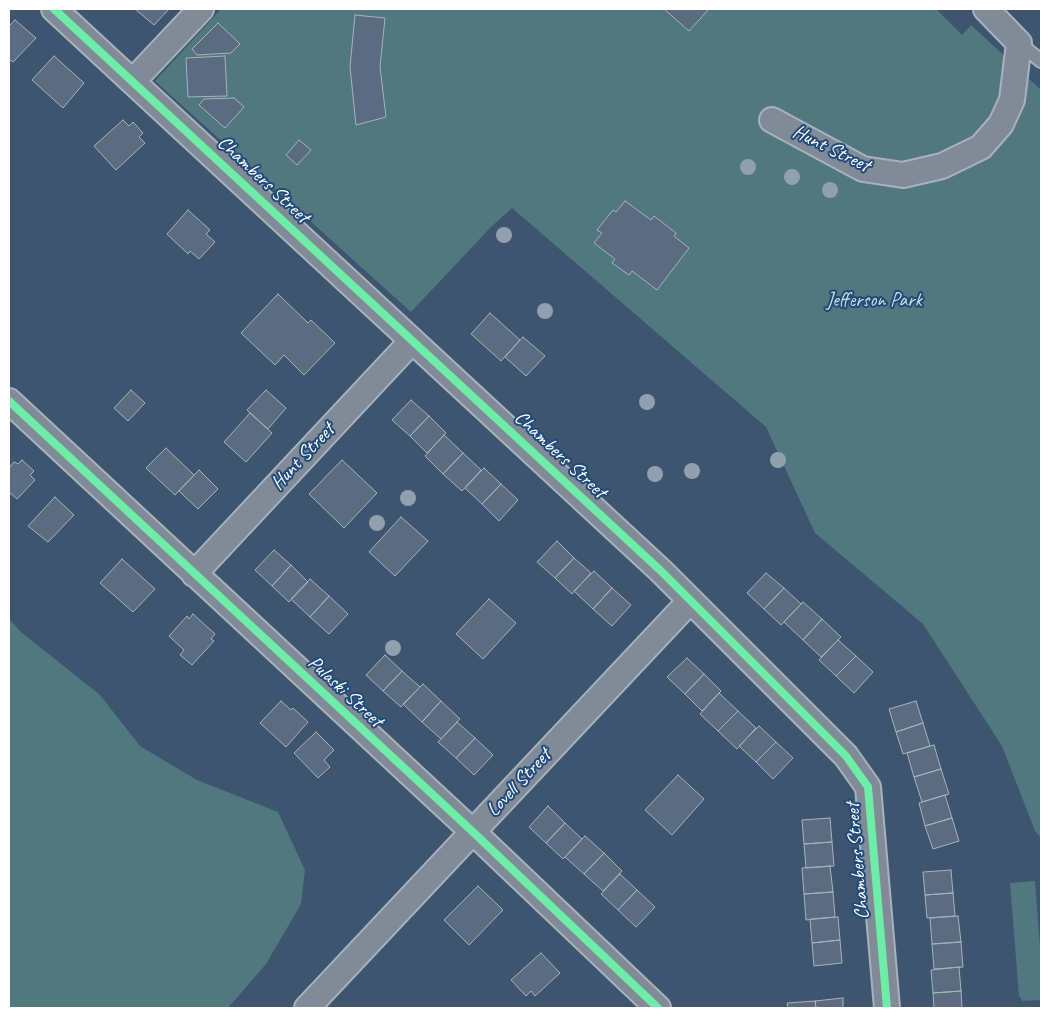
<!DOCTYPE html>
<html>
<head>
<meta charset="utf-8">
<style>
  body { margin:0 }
  #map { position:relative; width:1050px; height:1017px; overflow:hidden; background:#3e556f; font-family:Caveat,sans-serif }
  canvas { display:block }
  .frame { position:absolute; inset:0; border:10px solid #fff; pointer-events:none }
</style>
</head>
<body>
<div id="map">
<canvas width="1050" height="1017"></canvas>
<div class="frame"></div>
</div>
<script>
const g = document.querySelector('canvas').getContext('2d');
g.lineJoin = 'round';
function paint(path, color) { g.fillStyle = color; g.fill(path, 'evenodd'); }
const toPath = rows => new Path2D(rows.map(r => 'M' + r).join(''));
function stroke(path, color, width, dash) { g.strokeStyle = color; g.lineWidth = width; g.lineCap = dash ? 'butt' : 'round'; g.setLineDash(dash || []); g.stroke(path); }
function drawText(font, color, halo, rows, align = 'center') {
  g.font = font + ' Caveat,sans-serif'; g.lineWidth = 4; g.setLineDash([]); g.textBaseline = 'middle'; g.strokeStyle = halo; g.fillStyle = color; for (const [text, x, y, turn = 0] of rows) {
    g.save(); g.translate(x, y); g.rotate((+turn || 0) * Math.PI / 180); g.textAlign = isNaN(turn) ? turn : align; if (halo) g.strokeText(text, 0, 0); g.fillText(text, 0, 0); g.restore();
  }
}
const green = toPath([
  [221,9,936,9,962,35,971,25,1041,90,1041,838,1035,831,1002,746,923,624,815,533,766,427,512,208,491,227,411,312,155,81],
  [9,619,21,632,100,695,140,746,197,780,278,812,305,870,301,904,266,964,228,1008,9,1008],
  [1035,881,1041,961,1041,998,1039,1000,1023,1001,1019,996,1010,883]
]);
const building = toPath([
  [135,9,169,9,154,25,135,9],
  [664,9,709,9,689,31,664,9],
  [355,15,385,18,380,67,386,117,356,125,350,67,355,15],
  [15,20,36,38,13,62,9,59,9,26,15,20],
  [218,23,240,44,231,53,197,55,192,49,218,23],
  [54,56,84,83,63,108,32,80,54,56],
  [225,56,227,96,188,97,186,58,225,56],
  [234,98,244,107,225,128,199,105,204,99,234,98],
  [123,120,129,126,133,122,143,133,139,137,145,143,116,170,94,146,123,120],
  [299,140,311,150,297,165,286,155,299,140],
  [625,201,651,220,654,216,676,233,674,236,689,248,657,290,632,271,629,275,612,263,615,259,594,243,602,233,597,230,613,210,616,212,625,201],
  [188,210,210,230,206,234,215,242,199,259,190,251,188,254,167,234,188,210],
  [278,294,308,323,311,320,335,343,304,375,284,355,275,365,241,333,278,294],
  [490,313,520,340,501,361,471,334,490,313],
  [523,337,545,356,526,376,505,357,523,337],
  [131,390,145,403,128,421,114,408,131,390],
  [266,390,286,408,268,429,247,410,266,390],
  [411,400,429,416,410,436,392,420,411,400],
  [250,413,272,433,246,462,224,442,250,413],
  [429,416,446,433,427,453,410,436,429,416],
  [444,435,463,453,443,474,425,456,444,435],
  [166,448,194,475,175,495,146,468,166,448],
  [463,453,481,470,462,491,443,474,463,453],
  [22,460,34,471,30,475,35,480,17,499,9,492,9,468,14,462,18,464,22,460],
  [342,460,377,493,344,528,309,494,342,460],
  [484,468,501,484,482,504,465,488,484,468],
  [199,470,218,489,198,509,179,491,199,470],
  [501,484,518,500,499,521,482,504,501,484],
  [55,497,74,515,48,542,28,526,55,497],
  [401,517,428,541,395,576,369,552,401,517],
  [557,541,574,558,555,578,537,562,557,541],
  [274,550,291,565,272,586,255,570,274,550],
  [574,558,591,573,572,594,555,578,574,558],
  [122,559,155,589,133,612,100,583,122,559],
  [291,565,308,582,289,602,272,586,291,565],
  [594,571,612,588,593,609,574,591,594,571],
  [766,573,784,588,764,609,747,593,766,573],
  [310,579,329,596,310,617,291,599,310,579],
  [612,588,631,605,612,626,593,609,612,588],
  [784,588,801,604,781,625,764,609,784,588],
  [329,596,348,614,329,634,310,617,329,596],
  [489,599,516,623,483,659,456,634,489,599],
  [803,602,822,619,803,640,784,622,803,602],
  [193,614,215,634,211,639,214,641,192,665,180,655,184,650,169,636,187,616,189,619,193,614],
  [822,619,841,637,821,657,803,640,822,619],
  [838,640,856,656,836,676,819,660,838,640],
  [385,655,402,671,383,691,366,675,385,655],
  [856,656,873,672,854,693,836,676,856,656],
  [687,658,704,674,685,694,667,677,687,658],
  [402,671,420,687,401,707,383,691,402,671],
  [704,674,721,691,702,711,685,694,704,674],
  [423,684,441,701,422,722,403,704,423,684],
  [719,693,738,711,718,731,700,714,719,693],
  [281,701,291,710,293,708,308,722,286,747,260,723,281,701],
  [441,701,460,719,441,739,422,722,441,701],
  [916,701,923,723,896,732,889,709,916,701],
  [738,711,756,728,737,749,718,731,738,711],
  [457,722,475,738,456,758,438,742,457,722],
  [923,723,930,746,903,754,896,732,923,723],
  [759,726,776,742,756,762,739,746,759,726],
  [316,732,334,750,324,760,330,767,318,778,294,753,316,732],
  [475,738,493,755,474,775,456,758,475,738],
  [776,742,793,758,773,779,756,762,776,742],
  [934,745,941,769,914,777,907,753,934,745],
  [941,769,949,794,922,802,914,777,941,769],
  [678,775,704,799,672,835,645,810,678,775],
  [945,795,952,818,925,826,919,803,945,795],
  [548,806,565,823,546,843,529,827,548,806],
  [830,818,832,842,804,844,802,820,830,818],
  [952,818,959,841,933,849,925,826,952,818],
  [565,823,582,839,563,859,546,843,565,823],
  [585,836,604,853,584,874,565,857,585,836],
  [832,842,834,866,806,868,804,844,832,842],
  [604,853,622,871,603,891,584,874,604,853],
  [830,866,833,892,804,894,802,868,830,866],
  [951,870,953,893,925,895,923,872,951,870],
  [620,874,637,890,618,910,601,894,620,874],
  [478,886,503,910,469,945,444,920,478,886],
  [637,890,655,907,636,927,618,910,637,890],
  [833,892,835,917,806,920,804,894,833,892],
  [953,893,955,916,927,918,925,895,953,893],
  [958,916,961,942,932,944,930,918,958,916],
  [838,917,840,940,812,943,810,919,838,917],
  [840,940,842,963,814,966,812,943,840,940],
  [961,942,963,967,934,969,932,944,961,942],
  [541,953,560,973,535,996,531,991,526,996,511,980,541,953],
  [959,967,961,991,933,993,931,970,959,967],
  [961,991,962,1008,934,1008,933,993,961,991],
  [843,998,843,1008,816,1008,815,1001,843,998],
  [815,1001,816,1008,788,1008,787,1003,815,1001]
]);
const lane = toPath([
  [1019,43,1041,61]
]);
const street = toPath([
  [54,9,661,571,846,756,868,787,887,1008],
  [133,81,201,9],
  [772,120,863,169,903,175,942,166,981,147,1001,124,1012,100,1019,43,986,9],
  [9,401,473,832,658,1008],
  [194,574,412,341],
  [307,1008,690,601]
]);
const cycleway = toPath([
  [54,9,661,571,846,756,868,787,887,1008],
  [9,401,473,832,658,1008]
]);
const trees = [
  [748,167],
  [792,177],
  [830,190],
  [504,235],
  [545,311],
  [647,402],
  [778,460],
  [692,471],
  [655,474],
  [408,498],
  [377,523],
  [393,648]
];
const streetNames = [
  ["Hunt Street",831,149,26],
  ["Chambers Street",263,180,43],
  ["Chambers Street",560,455,43],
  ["Hunt Street",303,457,-47],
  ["Pulaski Street",345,692,43],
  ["Lovell Street",519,783,-47],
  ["Chambers Street",858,861,-95]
];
const parkNames = [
  ["Jefferson Park",874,301]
];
paint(green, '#51777f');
paint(building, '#5b6c80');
stroke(building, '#a8b2be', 1);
stroke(lane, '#a8b2be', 16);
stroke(street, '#a8b2be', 28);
stroke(lane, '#818b97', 12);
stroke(street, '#818b97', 24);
stroke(cycleway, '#6deda7', 8);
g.fillStyle = '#90a0ad';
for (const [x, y] of trees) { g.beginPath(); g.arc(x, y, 8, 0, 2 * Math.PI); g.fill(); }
drawText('20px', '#fff', '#1f4a7a', streetNames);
drawText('20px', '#d4dee0', '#1f4a7a', parkNames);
</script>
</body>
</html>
